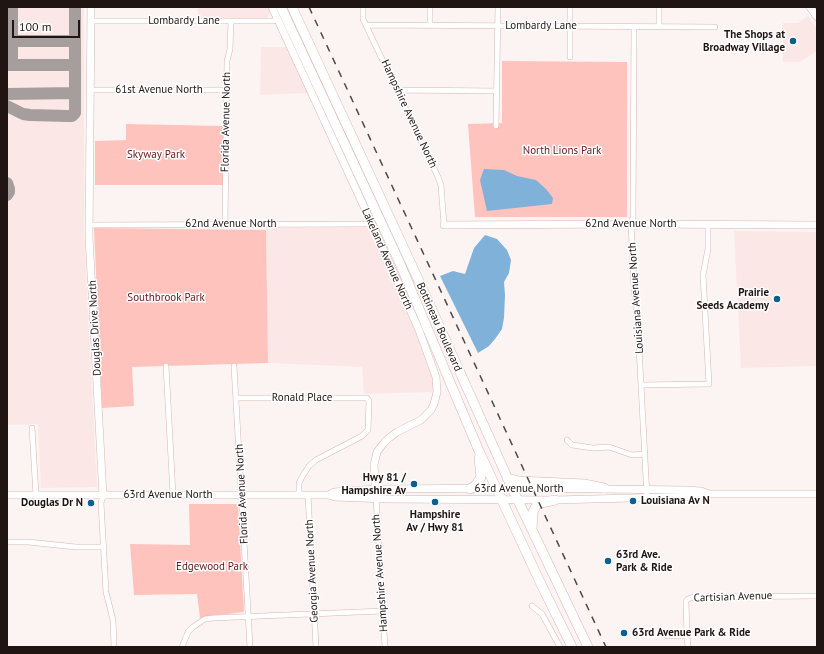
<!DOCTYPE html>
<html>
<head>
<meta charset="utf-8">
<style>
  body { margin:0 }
  #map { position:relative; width:824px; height:654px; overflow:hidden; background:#fbf4f3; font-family:"PT Sans",sans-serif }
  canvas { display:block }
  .frame { position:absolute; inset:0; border:8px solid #211513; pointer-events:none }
  .scale { position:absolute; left:12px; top:20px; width:68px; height:18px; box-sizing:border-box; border:2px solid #211513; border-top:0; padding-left:5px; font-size:12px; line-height:14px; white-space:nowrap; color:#211513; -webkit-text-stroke:3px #fff; paint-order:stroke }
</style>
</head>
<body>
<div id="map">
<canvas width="824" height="654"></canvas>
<div class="frame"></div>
<div class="scale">100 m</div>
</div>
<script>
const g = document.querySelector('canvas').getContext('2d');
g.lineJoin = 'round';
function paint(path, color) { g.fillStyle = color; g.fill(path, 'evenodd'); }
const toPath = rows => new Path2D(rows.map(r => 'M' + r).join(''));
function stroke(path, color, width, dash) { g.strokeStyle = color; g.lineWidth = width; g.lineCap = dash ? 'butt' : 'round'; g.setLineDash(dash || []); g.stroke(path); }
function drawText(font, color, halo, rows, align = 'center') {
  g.font = font + ' "PT Sans",sans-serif'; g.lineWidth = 3; g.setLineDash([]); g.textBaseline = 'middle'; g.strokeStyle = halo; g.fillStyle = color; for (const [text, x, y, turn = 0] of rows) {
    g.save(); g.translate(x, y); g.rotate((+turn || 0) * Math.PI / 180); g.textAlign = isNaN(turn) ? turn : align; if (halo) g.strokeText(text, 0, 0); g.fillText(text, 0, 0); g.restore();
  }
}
const built = toPath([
  [7,7,84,7,84,230,97,487,41,488,38,424,7,425],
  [198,7,269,7,270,14,266,19,198,18],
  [808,16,817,28,817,51,800,62,783,62,783,23,798,23],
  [261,47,286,47,309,93,260,95],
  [368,227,371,228,408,311,432,372,435,392,364,394,362,367,268,363,266,228],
  [734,231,817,232,817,366,741,368]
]);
const green = toPath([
  [502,61,627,62,627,217,475,217,468,124,502,123],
  [126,124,223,126,223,185,95,185,95,141,126,140],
  [94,228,266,230,268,363,132,367,134,406,102,408],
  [189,504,238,504,244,612,210,616,200,618,197,594,134,595,130,544,190,545]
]);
const water = toPath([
  [484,169,504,170,517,176,536,180,546,189,553,198,552,204,487,211,480,180],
  [485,235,497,239,507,250,511,260,509,273,504,282,505,295,504,318,502,329,495,339,489,346,478,353,440,276,453,271,465,274,474,248]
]);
const taxiway = toPath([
  [12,41,75,41],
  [7,65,11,62,12,57,12,7],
  [8,65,75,65],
  [7,94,75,93],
  [7,106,23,114,30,115,68,116,72,116,75,113,75,7],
  [7,183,9,189,9,192,7,195]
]);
const street = toPath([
  [363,7,363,19,438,177,441,185,444,225],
  [659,7,659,27],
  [91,21,273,21,277,19],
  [367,25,715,27],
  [430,26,430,7],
  [634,27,633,218,631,224,634,286,638,329,647,497],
  [570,57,570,7],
  [91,90,226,90],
  [398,90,497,91],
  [496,126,498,7],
  [90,225,372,224],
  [225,225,227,61,230,49,231,21],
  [166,366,173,495],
  [234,366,250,647],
  [641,385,709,384,703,275,708,249,708,225],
  [236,398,367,398,369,401,368,430,362,436,316,460,309,466,302,477,299,483,299,495],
  [32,428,36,495],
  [567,440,572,445,593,448,609,447,632,455,645,454],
  [308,495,316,647],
  [103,496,101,503,106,592,113,620,114,647],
  [376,498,385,647],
  [7,542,28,542,76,547,104,547],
  [532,606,542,614,560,647],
  [667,636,687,636,688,647],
  [687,636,686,601,688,599,693,597,817,596],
  [182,647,188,632,193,627,205,619,213,618,383,611]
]);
const secondary = toPath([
  [91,7,89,237,103,496],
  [272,7,372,224,419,330,436,377,437,392,434,404,431,410,421,420,397,432,389,438,383,444,377,452,374,465,376,498],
  [810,7,817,17],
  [444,225,631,224,817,225],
  [7,495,329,495,335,497,386,499,555,500,706,496,709,494,817,494],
  [329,495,334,492,375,489,522,488,686,490,701,491,709,494]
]);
const highway = toPath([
  [281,7,399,261,479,451,540,582,572,647],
  [292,7,419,281,512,488,588,647],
  [507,478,519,481,584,484,604,488],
  [470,489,476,485,481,477,479,458],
  [532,530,533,512,537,504,555,500]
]);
const rail = toPath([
  [309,7,606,647]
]);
const markers = [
  [793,41,4,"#0b5f91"],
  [777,299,4,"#0b5f91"],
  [414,484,4,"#0b5f91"],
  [633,501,4,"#0b5f91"],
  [435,502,4,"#0b5f91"],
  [91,503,4,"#0b5f91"],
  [608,561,4,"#0b5f91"],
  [624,633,4,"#0b5f91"]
];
const streetNames = [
  ["Lombardy Lane",184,21],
  ["Lombardy Lane",541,26],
  ["61st Avenue North",159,90],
  ["Hampshire Avenue North",409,114,65],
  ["Florida Avenue North",226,122,-89],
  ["62nd Avenue North",231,224],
  ["62nd Avenue North",631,224],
  ["Lakeland Avenue North",387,259,66],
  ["Louisiana Avenue North",636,298,-94],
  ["Bottineau Boulevard",439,327,66],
  ["Douglas Drive North",95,328,-93],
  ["Ronald Place",302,398],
  ["63rd Avenue North",519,489],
  ["Florida Avenue North",242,494,-93],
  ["63rd Avenue North",168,495],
  ["Georgia Avenue North",312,571,-93],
  ["Hampshire Avenue North",380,573,-94],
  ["Cartisian Avenue",733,597,-2]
];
const poiNames = [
  ["The Shops at",785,35],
  ["Broadway Village",785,48],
  ["Prairie",769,293],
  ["Seeds Academy",769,306],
  ["Hwy 81 /",406,478],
  ["Hampshire Av",406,491],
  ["Louisiana Av N",641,501,"left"],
  ["Douglas Dr N",83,503],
  ["Hampshire",435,515,"center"],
  ["Av / Hwy 81",435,528,"center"],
  ["63rd Ave.",616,555,"left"],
  ["Park & Ride",616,568,"left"],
  ["63rd Avenue Park & Ride",632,633,"left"]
];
const parkNames = [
  ["North Lions Park",562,151],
  ["Skyway Park",156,155],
  ["Southbrook Park",166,298],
  ["Edgewood Park",212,567]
];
paint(built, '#fbe8e6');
paint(green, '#ffc3bd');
paint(water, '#80b2d9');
stroke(taxiway, '#a69e9c', 12);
stroke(street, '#d9b5b1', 6);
stroke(secondary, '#d9b5b1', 8);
stroke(highway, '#d9b5b1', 10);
stroke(street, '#fff', 5);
stroke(secondary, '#fff', 7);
stroke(highway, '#fff', 9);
stroke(rail, '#524745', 1.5, [7, 7]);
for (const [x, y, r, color] of markers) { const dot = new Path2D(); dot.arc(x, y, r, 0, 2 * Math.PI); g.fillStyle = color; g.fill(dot); stroke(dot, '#fff', 1.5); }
drawText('11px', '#211513', '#fff', streetNames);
drawText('bold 11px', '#211513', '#fff', poiNames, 'right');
drawText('11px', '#631818', '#fff', parkNames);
</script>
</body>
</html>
